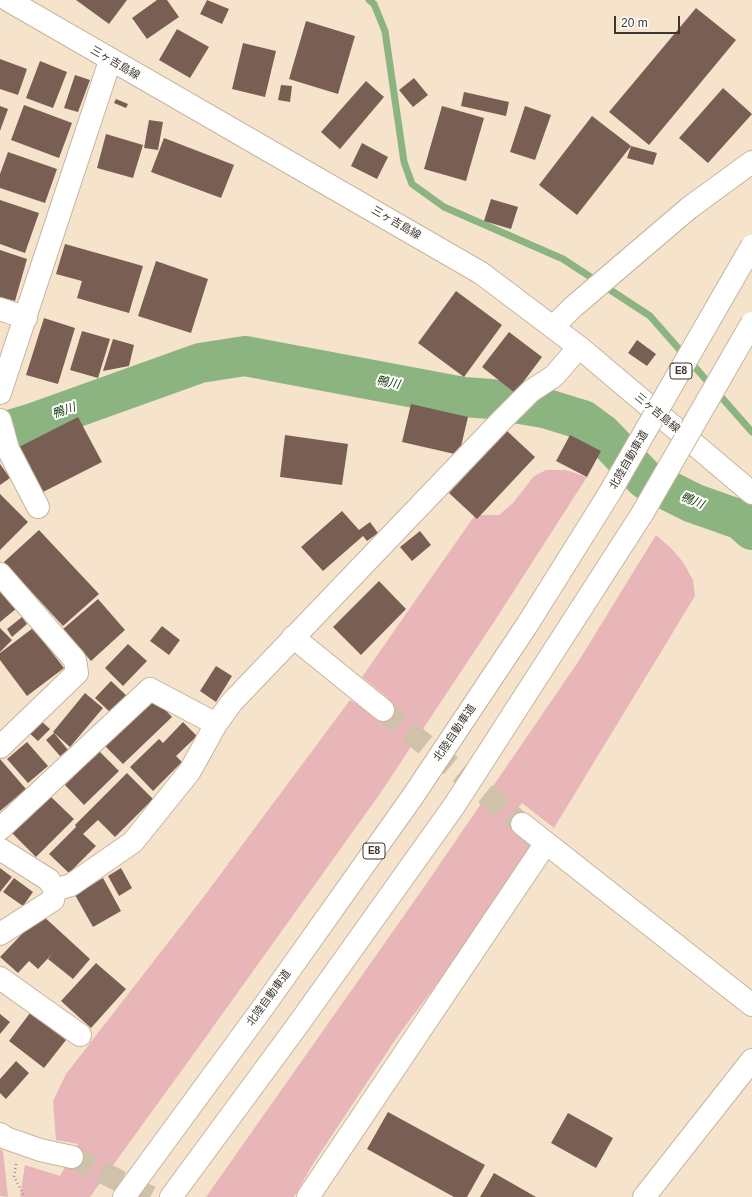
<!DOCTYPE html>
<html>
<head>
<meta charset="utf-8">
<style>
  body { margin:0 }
  #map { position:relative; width:752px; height:1197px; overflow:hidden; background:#f5e4cb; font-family:Helvetica,sans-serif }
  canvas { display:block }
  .scale { position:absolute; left:614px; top:16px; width:66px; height:18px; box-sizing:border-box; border:2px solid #3d362c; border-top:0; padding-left:5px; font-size:12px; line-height:14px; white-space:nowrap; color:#3d362c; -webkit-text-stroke:3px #fff; paint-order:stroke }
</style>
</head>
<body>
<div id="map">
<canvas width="752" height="1197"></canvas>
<div class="scale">20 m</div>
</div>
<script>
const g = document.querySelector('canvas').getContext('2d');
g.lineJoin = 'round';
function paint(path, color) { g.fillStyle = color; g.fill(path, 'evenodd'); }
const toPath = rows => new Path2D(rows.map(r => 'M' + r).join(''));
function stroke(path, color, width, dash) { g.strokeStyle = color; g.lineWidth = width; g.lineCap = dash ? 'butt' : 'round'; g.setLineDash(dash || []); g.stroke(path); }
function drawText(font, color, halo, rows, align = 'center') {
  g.font = font + ' Helvetica,"Noto Sans JP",sans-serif'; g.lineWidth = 4; g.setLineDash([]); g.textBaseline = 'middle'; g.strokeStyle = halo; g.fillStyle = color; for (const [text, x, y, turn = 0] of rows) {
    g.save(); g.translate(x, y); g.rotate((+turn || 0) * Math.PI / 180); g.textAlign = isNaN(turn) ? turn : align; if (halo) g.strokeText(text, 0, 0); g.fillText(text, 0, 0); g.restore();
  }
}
const green = toPath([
  [546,470,566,470,587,477,492,625,379,795,203,1041,90,1197,20,1197,25,1165,60,1176,78,1144,56,1140,53,1101,66,1074,202,899,350,700,374,714,388,698,362,677,475,515,499,515,513,503,534,476],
  [656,535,671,548,683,562,693,580,695,596,554,828,522,803,507,821,538,849,397,1037,313,1164,294,1197,206,1197,422,890,578,662],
  [0,1149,3,1151,8,1197,0,1196]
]);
const stream = toPath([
  [369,0,374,4,385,31,404,162,412,184,444,207,563,259,650,316,752,432]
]);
const river = toPath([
  [0,433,30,424,200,363,245,356,463,397,491,399,544,408,583,420,602,434,645,479,693,503,741,520,752,530]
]);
const building = toPath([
  [76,0,127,0,109,24],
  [157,0,167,0,179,17,147,39,132,18],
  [207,0,229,9,222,24,200,14],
  [696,8,736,40,649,145,609,112],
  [306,21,355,36,338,94,289,79],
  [177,29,209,47,190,78,159,60],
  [243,43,276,51,265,97,232,89],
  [0,59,27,69,18,95,0,89],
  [40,61,67,72,53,108,26,98],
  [75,75,90,80,78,112,64,108],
  [414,78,428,95,413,107,399,90],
  [366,81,384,97,340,149,321,132],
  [281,85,292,86,290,102,278,100],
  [723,88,752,114,708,163,679,138],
  [464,92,509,102,506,116,461,106],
  [116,99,128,104,126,108,114,103],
  [24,105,72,123,59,158,11,140],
  [0,106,8,109,0,131],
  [442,106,484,118,466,181,424,169],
  [525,106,551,115,535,160,510,152],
  [592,116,631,146,657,153,653,165,627,158,631,146,577,215,539,185],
  [149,120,163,122,158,150,144,148],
  [106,134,143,145,133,178,97,168],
  [164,138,234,165,221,198,151,172],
  [362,143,388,157,377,179,351,166],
  [8,152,57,169,45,203,0,188,0,174],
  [491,199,518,207,511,229,484,221],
  [0,200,39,213,25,253,0,244],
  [65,244,143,266,129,313,77,298,82,281,56,274],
  [0,250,27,259,15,301,0,297],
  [156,261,208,279,191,333,138,316],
  [456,291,502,325,464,377,418,343],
  [44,318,75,328,58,384,26,375],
  [82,331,110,339,98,378,70,370],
  [509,332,542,357,515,393,482,367],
  [113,339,134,345,129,366,103,371],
  [637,340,656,354,647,366,628,353],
  [411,404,468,417,459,455,402,442],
  [78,417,102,462,43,492,19,447],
  [507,431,535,457,477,519,449,493],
  [285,435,348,444,342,485,280,477],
  [570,435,601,451,587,477,556,461],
  [0,464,10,478,0,485],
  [0,494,28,522,0,550],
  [342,511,359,530,370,522,378,533,367,541,363,536,323,571,301,547],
  [39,530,99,594,63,626,4,562],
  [420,531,431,545,412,561,400,547],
  [379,581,406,609,361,655,333,627],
  [0,588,17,608,0,622],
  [98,599,125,630,91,661,63,629],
  [22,617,27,624,12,637,7,629],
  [162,626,180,640,169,655,150,641],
  [0,628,12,640,0,652],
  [33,628,64,668,27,696,0,660,0,653],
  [128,644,147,661,123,686,105,668],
  [216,666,232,676,216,702,200,691],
  [111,681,127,696,111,713,95,698],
  [85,693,103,708,70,747,53,732],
  [154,698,172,717,123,764,105,746],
  [40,720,50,729,38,741,28,732],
  [183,722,197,736,176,756,182,762,153,791,130,767,159,739,163,743],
  [54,733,68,750,60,756,46,740],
  [27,742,48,766,28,783,7,759],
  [99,751,119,771,84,805,65,785],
  [0,759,26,789,0,811],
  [127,773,153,799,115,837,98,820,83,834,96,846,69,873,49,854,76,827,75,825],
  [49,795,74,819,36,857,12,833],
  [0,868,12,877,0,892],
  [121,868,132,888,119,896,108,876],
  [14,878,33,892,23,906,3,892],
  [103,878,121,911,93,927,75,895],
  [41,914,90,959,73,979,48,959,54,952,38,969,29,961,18,973,0,957],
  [96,963,126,989,91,1028,61,1001],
  [30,1013,66,1040,44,1068,9,1041],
  [0,1014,10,1022,0,1034],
  [16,1061,29,1073,6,1099,0,1093,0,1079],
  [388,1112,485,1165,467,1197,454,1197,367,1149],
  [568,1113,613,1138,596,1168,551,1143],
  [494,1173,536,1197,480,1197]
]);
const streetTunnel = toPath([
  [383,710,522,824],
  [72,1157,151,1197]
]);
const path = toPath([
  [16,1164,14,1177,25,1197]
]);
const street = toPath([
  [0,309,26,318],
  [553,327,573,307,689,208,752,162],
  [0,393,110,61],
  [0,420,8,449,38,507],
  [0,574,75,660,77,673,0,747],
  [293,637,383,710],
  [522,824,752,1005],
  [0,829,150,689,216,724],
  [0,849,49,880,55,890,53,900,0,934],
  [55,890,71,885,133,842,190,771,216,724,232,702,499,423,531,391,554,376,579,347],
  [0,978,80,1035],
  [0,1134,6,1138,40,1150,72,1157],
  [308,1197,546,843],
  [644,1197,752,1060]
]);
const secondary = toPath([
  [8,0,481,273,579,347,752,493]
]);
const highway = toPath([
  [124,1197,264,1006,413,796,527,625,609,494],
  [171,1197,297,1026,454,806,642,514]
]);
const highwayBridge = toPath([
  [609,494,752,246],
  [642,514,752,323]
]);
const shields = [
  [681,371,22],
  [374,851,22]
];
const shieldNames = [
  ["E8",681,371],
  ["E8",374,851]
];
const streetNames = [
  ["三ヶ吉島線",115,63,30],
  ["三ヶ吉島線",396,223,30],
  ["三ヶ吉島線",657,413,40],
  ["北陸自動車道",629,460,-60],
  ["北陸自動車道",455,733,-56],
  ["北陸自動車道",269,998,-54]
];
const waterNames = [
  ["鴨川",388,383,11],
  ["鴨川",64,411,-19],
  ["鴨川",692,501,23]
];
paint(green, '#e8b6b8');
stroke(stream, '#8cb481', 7);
stroke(river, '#8cb481', 40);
paint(building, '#795f53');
stroke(streetTunnel, '#d0c1ab', 22, [22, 11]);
stroke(street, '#c6b59d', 24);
stroke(secondary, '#c6b59d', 24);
stroke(highway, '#c6b59d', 24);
stroke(path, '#9f9381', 2.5, [1, 3]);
stroke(street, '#fff', 22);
stroke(secondary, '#fff', 22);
stroke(highway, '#fff', 22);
stroke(highwayBridge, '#c6b59d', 24, []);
stroke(highwayBridge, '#fff', 22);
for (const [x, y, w] of shields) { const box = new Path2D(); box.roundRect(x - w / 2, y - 8, w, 16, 3); g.fillStyle = '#fff'; g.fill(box); stroke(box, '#3d362c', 1); }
drawText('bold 10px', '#3d362c', null, shieldNames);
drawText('11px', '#3d362c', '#fff', streetNames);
drawText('italic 12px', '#1c430f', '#fff', waterNames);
</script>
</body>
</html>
